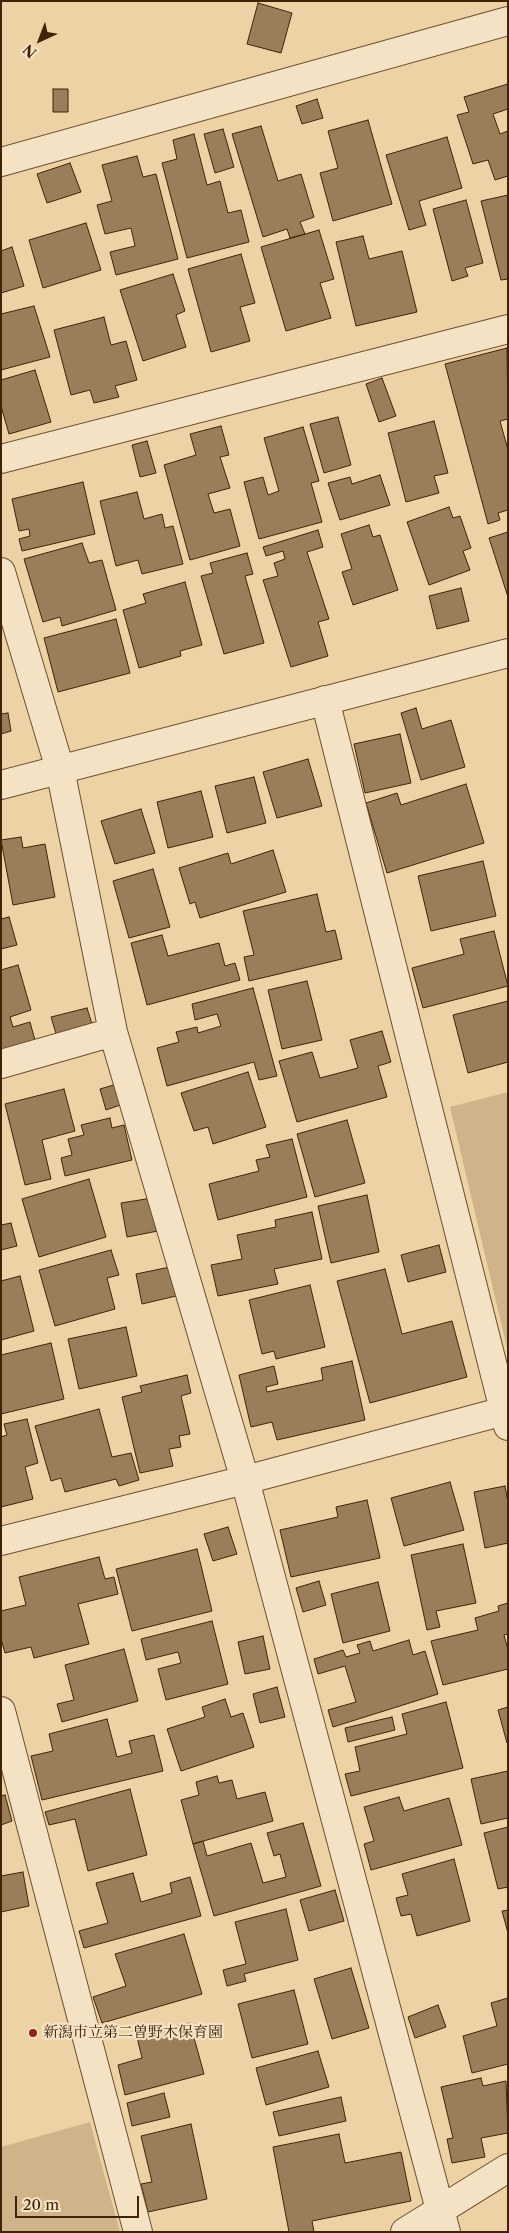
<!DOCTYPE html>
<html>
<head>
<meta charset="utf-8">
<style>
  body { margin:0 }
  #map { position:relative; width:509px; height:2233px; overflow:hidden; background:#ecd2a4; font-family:"Libre Caslon Text",serif }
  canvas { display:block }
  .frame { position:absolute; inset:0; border:2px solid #412308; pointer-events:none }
  .north { position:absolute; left:15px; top:15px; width:50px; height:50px; -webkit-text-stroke:4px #f3e2c4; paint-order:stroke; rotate:223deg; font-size:14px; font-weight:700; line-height:20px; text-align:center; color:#412308 }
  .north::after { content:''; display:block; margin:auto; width:18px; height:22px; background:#412308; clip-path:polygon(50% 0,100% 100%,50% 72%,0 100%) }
  .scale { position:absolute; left:15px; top:2196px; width:124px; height:22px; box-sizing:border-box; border:2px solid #412308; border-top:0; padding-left:6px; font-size:15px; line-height:18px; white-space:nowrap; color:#412308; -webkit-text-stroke:4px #f3e2c4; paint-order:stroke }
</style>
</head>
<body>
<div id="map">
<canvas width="509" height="2233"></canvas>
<div class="frame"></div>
<div class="north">N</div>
<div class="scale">20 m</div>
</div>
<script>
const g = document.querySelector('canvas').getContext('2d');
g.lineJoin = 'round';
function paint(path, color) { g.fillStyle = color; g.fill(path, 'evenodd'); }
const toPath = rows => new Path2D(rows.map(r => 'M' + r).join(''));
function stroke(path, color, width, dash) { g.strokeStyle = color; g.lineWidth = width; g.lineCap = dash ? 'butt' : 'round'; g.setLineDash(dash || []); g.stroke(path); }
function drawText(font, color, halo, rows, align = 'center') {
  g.font = font + ' "Libre Caslon Text","Noto Serif JP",serif'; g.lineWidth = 4.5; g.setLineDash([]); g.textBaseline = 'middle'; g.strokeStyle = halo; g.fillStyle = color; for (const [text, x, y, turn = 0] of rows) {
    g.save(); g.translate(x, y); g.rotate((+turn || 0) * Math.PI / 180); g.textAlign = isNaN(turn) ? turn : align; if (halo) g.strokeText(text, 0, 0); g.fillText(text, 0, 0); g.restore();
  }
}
const green = toPath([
  [508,1092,508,1352,450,1107],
  [90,2122,120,2232,1,2232,1,2147]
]);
const building = toPath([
  [258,3,292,13,281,53,247,44,258,3],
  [508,84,508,109,493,114,500,134,508,131,508,176,495,180,488,160,473,164,457,115,469,112,464,97,508,84],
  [53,89,68,89,68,112,53,112,53,89],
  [317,99,323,118,302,124,296,106,317,99],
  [368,120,392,204,333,221,320,173,338,168,328,131,368,120],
  [261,126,278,181,301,174,314,217,300,222,305,234,290,238,287,229,263,237,232,134,261,126],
  [223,129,234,167,215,173,204,134,223,129],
  [194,134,207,185,220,181,228,213,241,210,249,242,187,258,162,163,177,159,173,140,194,134],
  [447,137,462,188,419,201,426,225,409,230,386,155,447,137],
  [137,156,143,177,156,174,178,259,116,275,110,252,135,246,131,228,105,234,97,205,112,201,102,165,137,156],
  [70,163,81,192,47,203,37,174,70,163],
  [508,195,508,279,501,280,481,201,508,195],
  [466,200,483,263,465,268,468,276,452,281,433,209,466,200],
  [86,223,101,270,43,288,29,240,86,223],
  [319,230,334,279,320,283,331,318,286,331,261,247,319,230],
  [363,236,369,259,402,251,417,312,356,326,336,242,363,236],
  [12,247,24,286,1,293,1,251,12,247],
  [241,254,255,303,240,307,250,341,211,352,188,269,241,254],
  [173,274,185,311,176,315,186,347,143,361,120,290,173,274],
  [34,306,50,357,1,370,1,314,34,306],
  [104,317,111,345,126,341,137,380,115,386,119,397,94,403,90,390,71,395,54,330,104,317],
  [507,348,508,419,500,421,508,450,508,510,498,513,500,520,488,524,445,364,507,348],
  [35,370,51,422,9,434,1,406,1,380,35,370],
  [382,378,396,416,379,422,366,384,382,378],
  [338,417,351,465,324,473,310,424,338,417],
  [434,421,448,473,434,476,439,493,406,502,388,433,434,421],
  [221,426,229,455,220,457,230,488,208,494,214,513,230,509,240,546,190,560,164,465,196,455,190,434,221,426],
  [303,427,319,481,311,483,322,522,259,539,244,482,263,477,268,495,279,491,264,438,303,427],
  [147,441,156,473,140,477,132,445,147,441],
  [380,475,390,505,340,520,328,483,350,477,352,484,380,475],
  [83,482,95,534,22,551,19,539,30,536,29,529,19,531,12,499,83,482],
  [137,492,144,519,162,514,165,528,173,526,183,564,142,574,138,560,116,566,100,501,137,492],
  [449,507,453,518,460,516,471,548,463,551,470,570,429,585,407,522,449,507],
  [369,525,373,537,380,535,398,590,353,605,342,572,352,569,341,534,369,525],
  [318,530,323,547,307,552,329,619,318,622,328,656,291,667,263,580,278,576,274,563,285,559,283,551,266,556,263,547,318,530],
  [508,532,508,597,489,538,508,532],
  [82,543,89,563,102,560,116,610,62,626,60,617,43,622,24,559,82,543],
  [247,553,253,574,245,576,264,643,224,654,201,576,213,573,210,563,247,553],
  [185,582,202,645,180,651,181,656,139,668,123,610,146,603,143,594,185,582],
  [461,588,469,621,437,629,429,596,461,588],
  [116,619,130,673,58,692,44,638,116,619],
  [416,708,422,729,451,720,465,767,421,780,401,713,416,708],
  [8,713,11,731,1,734,1,714,8,713],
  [400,734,411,783,365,793,354,744,400,734],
  [308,759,322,806,277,818,263,772,308,759],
  [254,777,266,823,227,833,215,786,254,777],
  [466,784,484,843,387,873,366,803,397,793,401,805,466,784],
  [201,791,213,837,168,848,157,802,201,791],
  [141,809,155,853,115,864,101,821,141,809],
  [21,837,23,848,45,844,55,897,13,905,1,840,21,837],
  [273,850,286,892,200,918,195,902,190,904,179,868,228,853,231,864,273,850],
  [483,861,496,916,431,931,418,876,483,861],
  [153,869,170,927,129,938,113,881,153,869],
  [317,894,326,932,335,930,342,959,249,981,244,957,254,955,243,911,317,894],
  [9,917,17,945,1,949,1,919,9,917],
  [494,931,508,986,423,1008,412,968,464,954,460,939,494,931],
  [162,935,168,956,219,943,225,966,235,963,240,980,147,1005,131,943,162,935],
  [18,965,31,1010,10,1017,13,1027,30,1022,36,1044,1,1054,1,970,18,965],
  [307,981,322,1040,282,1049,268,990,307,981],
  [253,988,277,1076,259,1080,254,1062,167,1086,157,1048,179,1042,176,1032,197,1027,198,1033,221,1026,217,1014,195,1020,192,1004,253,988],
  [508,1001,508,1062,468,1073,453,1015,508,1001],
  [87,1008,93,1027,57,1037,51,1017,87,1008],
  [382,1031,391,1062,378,1066,387,1097,297,1122,279,1061,312,1052,320,1078,358,1068,350,1040,382,1031],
  [248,1072,266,1127,213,1144,208,1127,194,1131,181,1093,248,1072],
  [117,1084,123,1104,106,1110,100,1089,117,1084],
  [64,1089,75,1131,42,1140,51,1179,25,1185,5,1104,64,1089],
  [110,1118,112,1128,124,1125,132,1160,65,1176,61,1158,72,1155,68,1139,84,1135,81,1125,110,1118],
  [347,1120,365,1183,315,1197,297,1134,347,1120],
  [292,1139,307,1197,218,1220,209,1184,259,1171,256,1160,270,1157,266,1145,292,1139],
  [89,1179,106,1237,39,1257,22,1199,89,1179],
  [367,1195,379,1252,331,1263,318,1206,367,1195],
  [152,1198,158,1231,127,1237,121,1203,152,1198],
  [312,1212,322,1259,274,1269,278,1284,218,1296,211,1265,242,1259,237,1235,276,1227,275,1220,312,1212],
  [11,1223,17,1246,1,1250,1,1225,11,1223],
  [439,1245,446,1272,408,1282,401,1255,439,1245],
  [111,1250,119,1275,107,1278,115,1309,55,1326,39,1270,111,1250],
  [170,1267,176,1296,142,1304,136,1274,170,1267],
  [385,1269,402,1334,452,1321,467,1377,370,1403,337,1281,385,1269],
  [20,1276,34,1331,1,1340,1,1281,20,1276],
  [310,1285,325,1347,276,1359,274,1351,262,1354,249,1300,310,1285],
  [126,1327,137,1376,79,1389,68,1339,126,1327],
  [51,1343,64,1399,1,1414,1,1355,51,1343],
  [352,1361,365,1420,277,1440,272,1422,251,1427,239,1375,274,1366,278,1384,266,1387,267,1392,323,1380,321,1368,352,1361],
  [187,1375,191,1393,181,1396,190,1434,179,1436,181,1447,169,1449,173,1466,140,1473,122,1397,142,1392,140,1386,187,1375],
  [99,1409,112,1457,131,1453,139,1480,119,1486,116,1479,65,1492,61,1478,51,1481,35,1426,99,1409],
  [27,1419,38,1463,25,1467,33,1499,1,1507,1,1437,7,1435,4,1424,27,1419],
  [450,1482,464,1530,404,1546,391,1498,450,1482],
  [505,1486,508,1502,508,1543,485,1548,474,1492,505,1486],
  [367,1500,380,1558,291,1577,280,1530,338,1517,336,1507,367,1500],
  [228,1527,237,1554,213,1561,204,1534,228,1527],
  [463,1544,476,1603,436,1611,440,1627,427,1630,411,1555,463,1544],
  [197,1549,212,1611,132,1631,116,1569,197,1549],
  [99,1557,105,1579,114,1577,118,1594,78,1604,89,1644,34,1658,31,1647,5,1653,1,1639,1,1611,26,1605,19,1577,99,1557],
  [319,1581,326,1605,303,1612,296,1588,319,1581],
  [378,1582,390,1631,343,1643,331,1594,378,1582],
  [508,1603,508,1634,504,1635,508,1650,508,1669,443,1685,431,1641,478,1630,475,1618,499,1611,498,1606,508,1603],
  [212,1621,228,1684,166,1700,158,1669,181,1663,178,1652,146,1660,141,1639,212,1621],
  [263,1636,270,1669,245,1674,238,1642,263,1636],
  [409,1640,413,1655,425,1651,438,1694,333,1727,328,1710,356,1702,345,1666,318,1674,314,1659,343,1650,346,1657,360,1653,357,1645,370,1641,373,1651,409,1640],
  [124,1649,138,1701,62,1722,57,1704,74,1700,65,1665,124,1649],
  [277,1687,285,1717,260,1723,253,1694,277,1687],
  [225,1699,231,1717,243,1713,254,1747,181,1771,167,1729,205,1717,202,1707,225,1699],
  [446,1702,463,1768,351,1796,345,1774,360,1771,355,1747,407,1734,402,1714,446,1702],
  [508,1707,508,1743,507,1743,498,1710,508,1707],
  [392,1717,395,1730,348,1742,345,1728,392,1717],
  [107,1719,117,1757,132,1753,129,1741,154,1735,163,1771,42,1800,31,1756,53,1751,49,1734,107,1719],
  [508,1771,508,1818,481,1824,471,1779,508,1771],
  [217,1776,219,1783,232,1780,237,1799,265,1792,273,1821,193,1844,181,1800,199,1795,196,1782,217,1776],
  [130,1789,147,1855,88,1871,75,1819,49,1825,45,1812,130,1789],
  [5,1795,12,1821,1,1825,1,1796,5,1795],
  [399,1797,404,1811,449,1798,462,1845,371,1870,364,1844,374,1841,364,1807,399,1797],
  [303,1823,321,1886,214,1916,193,1844,203,1841,207,1856,251,1843,263,1883,286,1877,280,1854,274,1856,267,1833,303,1823],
  [508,1827,508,1887,498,1889,484,1833,508,1827],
  [454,1859,470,1921,417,1936,411,1914,401,1916,396,1898,408,1895,402,1874,454,1859],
  [23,1872,29,1906,1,1912,1,1876,23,1872],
  [133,1873,141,1902,172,1893,170,1883,190,1877,201,1916,84,1948,79,1931,108,1923,96,1883,133,1873],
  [335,1890,344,1921,309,1931,300,1900,335,1890],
  [286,1909,298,1960,244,1974,246,1981,227,1986,223,1970,246,1964,235,1922,286,1909],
  [508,1910,508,1933,502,1911,508,1910],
  [184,1934,202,1994,102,2023,93,1997,126,1986,115,1954,184,1934],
  [351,1968,369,2028,332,2039,314,1979,351,1968],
  [294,1990,308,2044,252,2058,238,2004,294,1990],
  [508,1998,508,2064,472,2073,463,2036,497,2026,491,2003,508,1998],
  [438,2005,446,2027,415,2038,408,2017,438,2005],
  [190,2023,204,2074,125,2095,118,2065,142,2058,137,2037,190,2023],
  [318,2051,329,2087,266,2105,256,2068,318,2051],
  [481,2078,483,2086,506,2081,508,2133,481,2138,485,2157,452,2163,447,2139,453,2138,441,2087,481,2078],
  [164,2093,170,2117,132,2126,127,2103,164,2093],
  [341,2097,346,2121,279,2136,273,2112,341,2097],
  [191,2124,207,2199,148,2212,141,2184,152,2182,141,2136,191,2124],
  [339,2134,345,2163,401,2152,411,2201,312,2221,314,2232,289,2232,273,2147,339,2134]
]);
const minor = toPath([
  [1,162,508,21],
  [1,459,508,329],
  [1,572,60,769,113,1032,245,1480,446,2232],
  [325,700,508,1426],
  [1,1064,113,1032],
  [1,1541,245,1480,508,1410],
  [1,1711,138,2232],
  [405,2232,508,2168]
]);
const tertiary = toPath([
  [1,785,508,653]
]);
const markers = [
  [33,2033,5,"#8f2418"]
];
const poiNames = [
  ["新潟市立第二曽野木保育園",43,2033]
];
paint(green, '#cfb489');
paint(building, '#9a7e59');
stroke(building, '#412308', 1);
stroke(minor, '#6c4f2f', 30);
stroke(tertiary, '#6c4f2f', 30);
stroke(minor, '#f3e2c4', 28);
stroke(tertiary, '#f3e2c4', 28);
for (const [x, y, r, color] of markers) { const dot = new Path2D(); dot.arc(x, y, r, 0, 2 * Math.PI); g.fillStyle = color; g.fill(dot); stroke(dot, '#f3e2c4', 2); }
drawText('15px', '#412308', '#f3e2c4', poiNames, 'left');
</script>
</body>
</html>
